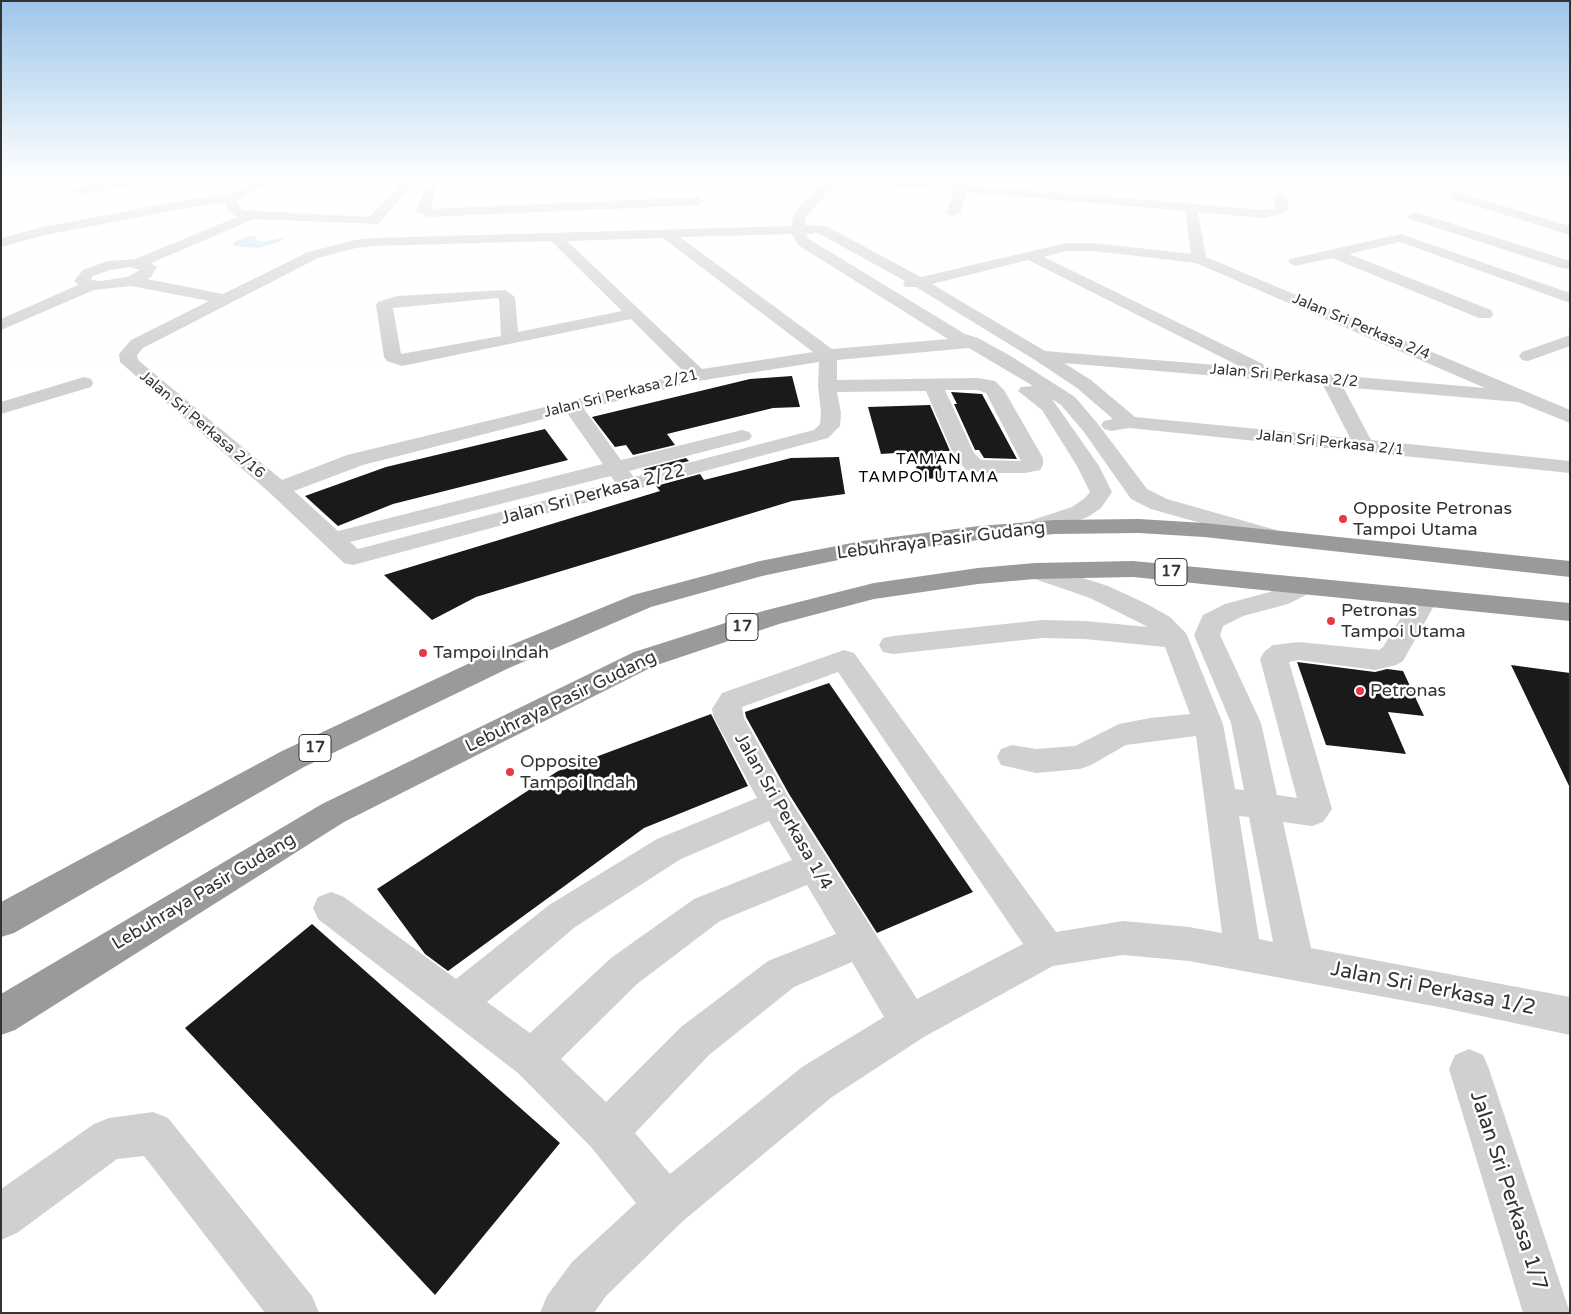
<!DOCTYPE html>
<html>
<head>
<meta charset="utf-8">
<style>
  body { margin:0 }
  #map { position:relative; width:1571px; height:1314px; overflow:hidden; background:#fff; font-family:"Varela Round",sans-serif }
  canvas { display:block }
  .frame { position:absolute; inset:0; border:2px solid #333; pointer-events:none }
</style>
</head>
<body>
<div id="map">
<canvas width="1571" height="1314"></canvas>
<div class="frame"></div>
</div>
<script>
const g = document.querySelector('canvas').getContext('2d');
g.lineJoin = 'round';
function paint(path, color) { g.fillStyle = color; g.fill(path, 'evenodd'); }
const toPath = rows => new Path2D(rows.map(r => 'M' + r).join(''));
function stroke(path, color, width, dash) { g.strokeStyle = color; g.lineWidth = width; g.lineCap = dash ? 'butt' : 'round'; g.setLineDash(dash || []); g.stroke(path); }
function drawText(font, color, halo, rows, align = 'center') {
  g.font = font + ' "Varela Round",sans-serif'; g.lineWidth = 5; g.setLineDash([]); g.textBaseline = 'middle'; g.strokeStyle = halo; g.fillStyle = color; for (const [text, x, y, turn = 0] of rows) {
    g.save(); g.translate(x, y); g.rotate((+turn || 0) * Math.PI / 180); g.textAlign = isNaN(turn) ? turn : align; if (halo) g.strokeText(text, 0, 0); g.fillText(text, 0, 0); g.restore();
  }
}
const green = toPath([
  [296,180,366,180,350,198,276,199]
]);
const water = toPath([
  [246,237,256,236,257,240,262,242,285,237,279,242,259,248,233,246,235,243,234,242]
]);
const river = toPath([
  [1219,180,1284,180,1281,185,1265,190,1230,187,1222,185,1219,180]
]);
const building = toPath([
  [792,376,800,407,773,408,667,434,675,445,633,455,626,445,615,447,592,417,750,379],
  [951,392,982,394,1017,459,984,458,979,450,975,450,954,404,957,404],
  [930,405,950,451,935,451,945,478,920,479,911,452,881,454,868,407],
  [545,429,568,460,393,504,338,526,305,496,386,467],
  [839,457,845,494,792,501,476,597,432,620,384,575,660,491,656,486,700,474,704,480,791,458],
  [686,458,689,461,646,472,644,469],
  [1297,662,1375,672,1387,669,1403,671,1424,716,1388,712,1406,754,1326,745],
  [1511,665,1570,673,1570,788],
  [829,683,973,892,877,933,789,794,746,717,745,712],
  [711,714,748,786,644,828,448,971,425,954,377,889,558,771],
  [312,924,560,1143,435,1295,185,1028]
]);
const minor = toPath([
  [121,180,152,180,146,184,79,194,73,190,79,186,121,180],
  [258,180,274,180,237,201,242,210,369,217,395,190,400,180,412,180,405,194,378,224,254,219,151,263,157,267,151,277,147,279,223,294,308,252,355,240,374,238,791,226,794,213,825,180,838,180,806,217,805,225,826,226,921,277,1066,243,1094,243,1191,254,1185,211,967,192,960,213,953,217,946,213,954,191,867,184,861,180,911,180,1264,210,1274,208,1275,196,1281,192,1287,196,1288,210,1281,214,1264,218,1198,212,1206,257,1570,410,1570,423,1518,402,1343,387,1371,440,1570,461,1570,473,1129,428,1111,431,1104,429,1101,425,1104,421,1113,419,1077,388,1035,360,916,287,905,287,903,284,905,281,818,233,806,234,809,239,965,334,978,338,1009,355,1075,397,1098,424,1147,489,1167,499,1283,532,1287,537,1283,542,1275,544,1151,509,1131,499,1084,432,1061,405,1052,399,1099,466,1112,492,1101,508,1088,517,1033,535,1025,537,1017,535,1013,530,1017,525,1072,507,1085,498,1090,492,1077,466,1042,410,1018,391,1021,387,1033,386,969,348,837,360,837,380,978,378,995,381,1004,390,1043,458,1043,465,1040,470,1025,473,984,473,966,470,954,456,926,391,837,392,841,413,840,426,828,438,353,565,344,563,271,494,120,362,119,354,131,340,209,301,131,286,94,290,1,330,1,319,78,285,74,281,83,270,107,261,135,259,237,217,227,210,225,203,197,206,45,235,1,247,1,238,43,227,197,198,227,195,258,180],
  [792,234,798,245,948,339,832,349,680,237,792,234],
  [663,238,813,352,702,369,567,241,663,238],
  [551,241,622,311,518,332,515,297,505,290,397,296,378,302,376,305,384,357,387,361,402,366,631,319,685,373,347,455,282,480,138,360,137,355,143,348,318,258,356,248,374,246,551,241],
  [1066,251,1094,251,1196,263,1485,388,1265,369,1263,364,1044,257,1066,251],
  [1028,260,1241,367,1045,351,932,284,1028,260],
  [130,267,140,270,127,277,101,281,91,280,93,276,110,270,130,267],
  [497,298,499,299,501,336,401,354,393,308,497,298],
  [819,362,818,386,821,413,820,424,814,430,634,477,629,471,749,440,752,436,749,432,742,430,621,460,584,409,698,381,819,362],
  [1064,363,1323,385,1350,438,1135,417,1091,380,1064,363],
  [945,390,978,390,986,393,1021,461,981,460,974,453,945,390],
  [567,413,603,464,338,531,294,491,363,465,567,413],
  [611,476,615,482,358,549,350,542,611,476],
  [431,186,437,190,430,209,698,197,704,201,698,205,428,217,416,211,425,190,431,186],
  [1454,191,1570,226,1570,235,1449,198,1448,195,1449,192,1454,191],
  [1415,212,1570,261,1570,269,1561,268,1410,219,1408,216,1415,212],
  [1401,234,1570,293,1570,303,1400,242,1349,254,1491,310,1493,314,1491,318,1479,318,1332,258,1295,266,1288,262,1290,259,1401,234],
  [1570,335,1570,346,1528,361,1522,360,1519,356,1522,352,1570,335],
  [84,377,91,379,93,383,91,387,1,414,1,402,84,377],
  [1035,563,1108,586,1147,604,1170,617,1186,633,1223,724,1235,789,1244,790,1231,723,1194,635,1203,615,1225,604,1270,592,1296,579,1305,577,1314,579,1318,585,1314,591,1288,604,1243,616,1223,626,1220,635,1261,723,1277,795,1297,798,1260,659,1264,652,1273,645,1299,642,1379,650,1383,647,1417,591,1426,589,1435,591,1439,597,1403,661,1396,665,1375,670,1299,660,1289,662,1332,809,1323,822,1312,826,1283,822,1311,948,1570,997,1570,1035,1444,1008,1189,961,1123,955,1053,966,924,1037,832,1097,683,1221,606,1296,594,1313,540,1313,547,1296,572,1262,636,1203,591,1147,518,1073,318,919,313,908,318,897,331,892,344,897,456,979,549,905,657,839,757,798,714,718,712,709,722,693,844,650,854,653,1056,932,1123,921,1189,927,1222,933,1196,736,1126,745,1091,765,1080,769,1036,773,1001,765,997,757,1001,749,1012,745,1036,749,1075,746,1119,724,1150,718,1190,714,1165,647,1085,639,1042,638,893,654,883,652,879,645,883,638,893,636,1042,620,1085,621,1148,627,1090,598,1026,576,1023,571,1026,566,1035,563],
  [838,672,1023,944,917,999,787,795,744,718,742,707,838,672],
  [1239,816,1249,817,1273,942,1259,939,1239,816],
  [769,821,792,860,694,899,611,958,530,1033,487,1002,575,927,681,859,769,821],
  [807,885,836,934,768,961,681,1027,606,1102,561,1059,637,984,720,921,807,885],
  [852,962,884,1017,802,1067,670,1174,635,1133,709,1055,794,987,852,962],
  [1469,1049,1483,1055,1489,1069,1570,1313,1523,1313,1449,1069,1455,1055,1469,1049],
  [153,1112,168,1118,312,1296,319,1313,265,1313,144,1156,117,1159,17,1233,1,1240,1,1189,94,1124,109,1118,153,1112]
]);
const highway = toPath([
  [1139,519,1204,523,1570,561,1570,577,1204,537,1139,533,1055,534,979,540,862,555,762,576,651,607,509,668,304,767,14,933,1,937,1,902,282,751,489,654,633,595,760,561,862,541,979,526,1055,520,1139,519],
  [1133,561,1570,603,1570,621,1133,577,1035,579,978,584,874,599,779,624,654,666,344,822,15,1030,1,1035,1,994,322,804,634,652,763,611,874,583,978,568,1035,563,1133,561]
]);
const markers = [
  [1343,519,5,"#e63946"],
  [1331,621,5,"#e63946"],
  [423,653,5,"#e63946"],
  [1360,691,5,"#e63946"],
  [510,772,5,"#e63946"]
];
const farStreetnames = [
  ["Jalan Sri Perkasa 2/4",1361,327,23],
  ["Jalan Sri Perkasa 2/2",1284,376,5],
  ["Jalan Sri Perkasa 2/21",621,394,-14],
  ["Jalan Sri Perkasa 2/16",202,425,40],
  ["Jalan Sri Perkasa 2/1",1330,443,6]
];
const farNeighbourhoodnames = [
  ["TAMAN",929,460],
  ["TAMPOI UTAMA",929,478]
];
const shields = [
  [1171,572,32],
  [742,627,32],
  [315,748,32]
];
const shieldNames = [
  ["17",1171,572],
  ["17",742,627],
  ["17",315,748]
];
const streetNames = [
  ["Jalan Sri Perkasa 2/22",593,495,-15],
  ["Lebuhraya Pasir Gudang",941,541,-7],
  ["Lebuhraya Pasir Gudang",561,702,-26],
  ["Jalan Sri Perkasa 1/4",783,812,60],
  ["Lebuhraya Pasir Gudang",204,892,-31]
];
const poiNames = [
  ["Opposite Petronas",1353,509],
  ["Tampoi Utama",1353,530],
  ["Petronas",1341,611],
  ["Tampoi Utama",1341,632],
  ["Tampoi Indah",433,653],
  ["Petronas",1370,691],
  ["Opposite",520,762],
  ["Tampoi Indah",520,783]
];
const nearStreetnames = [
  ["Jalan Sri Perkasa 1/2",1433,989,11],
  ["Jalan Sri Perkasa 1/7",1508,1191,72]
];
paint(green, '#e6ecdf');
paint(water, '#cfe2ee');
paint(river, '#cfe2ee');
paint(building, '#1a1a1a');
paint(minor, '#d0d0d0');
paint(highway, '#9a9a9a');
const sky = g.createLinearGradient(0, 0, 0, 364);
sky.addColorStop(0, '#9ec6ea');
sky.addColorStop(0.49, '#fff');
sky.addColorStop(1, '#ffffff00');
g.fillStyle = sky;
g.fillRect(0, 0, 1571, 364);
for (const [x, y, r, color] of markers) { const dot = new Path2D(); dot.arc(x, y, r, 0, 2 * Math.PI); g.fillStyle = color; g.fill(dot); stroke(dot, '#fff', 2); }
drawText('15px', '#333', '#fff', farStreetnames);
g.letterSpacing = '1px';
drawText('16px', '#000', '#fff', farNeighbourhoodnames);
g.letterSpacing = '0px';
for (const [x, y, w] of shields) { const box = new Path2D(); box.roundRect(x - w / 2, y - 13.5, w, 27, 4); g.fillStyle = '#fff'; g.fill(box); stroke(box, '#333', 1); }
drawText('bold 16px', '#333', null, shieldNames);
drawText('18px', '#333', '#fff', streetNames);
drawText('18px', '#333', '#fff', poiNames, 'left');
drawText('21px', '#333', '#fff', nearStreetnames);
</script>
</body>
</html>
